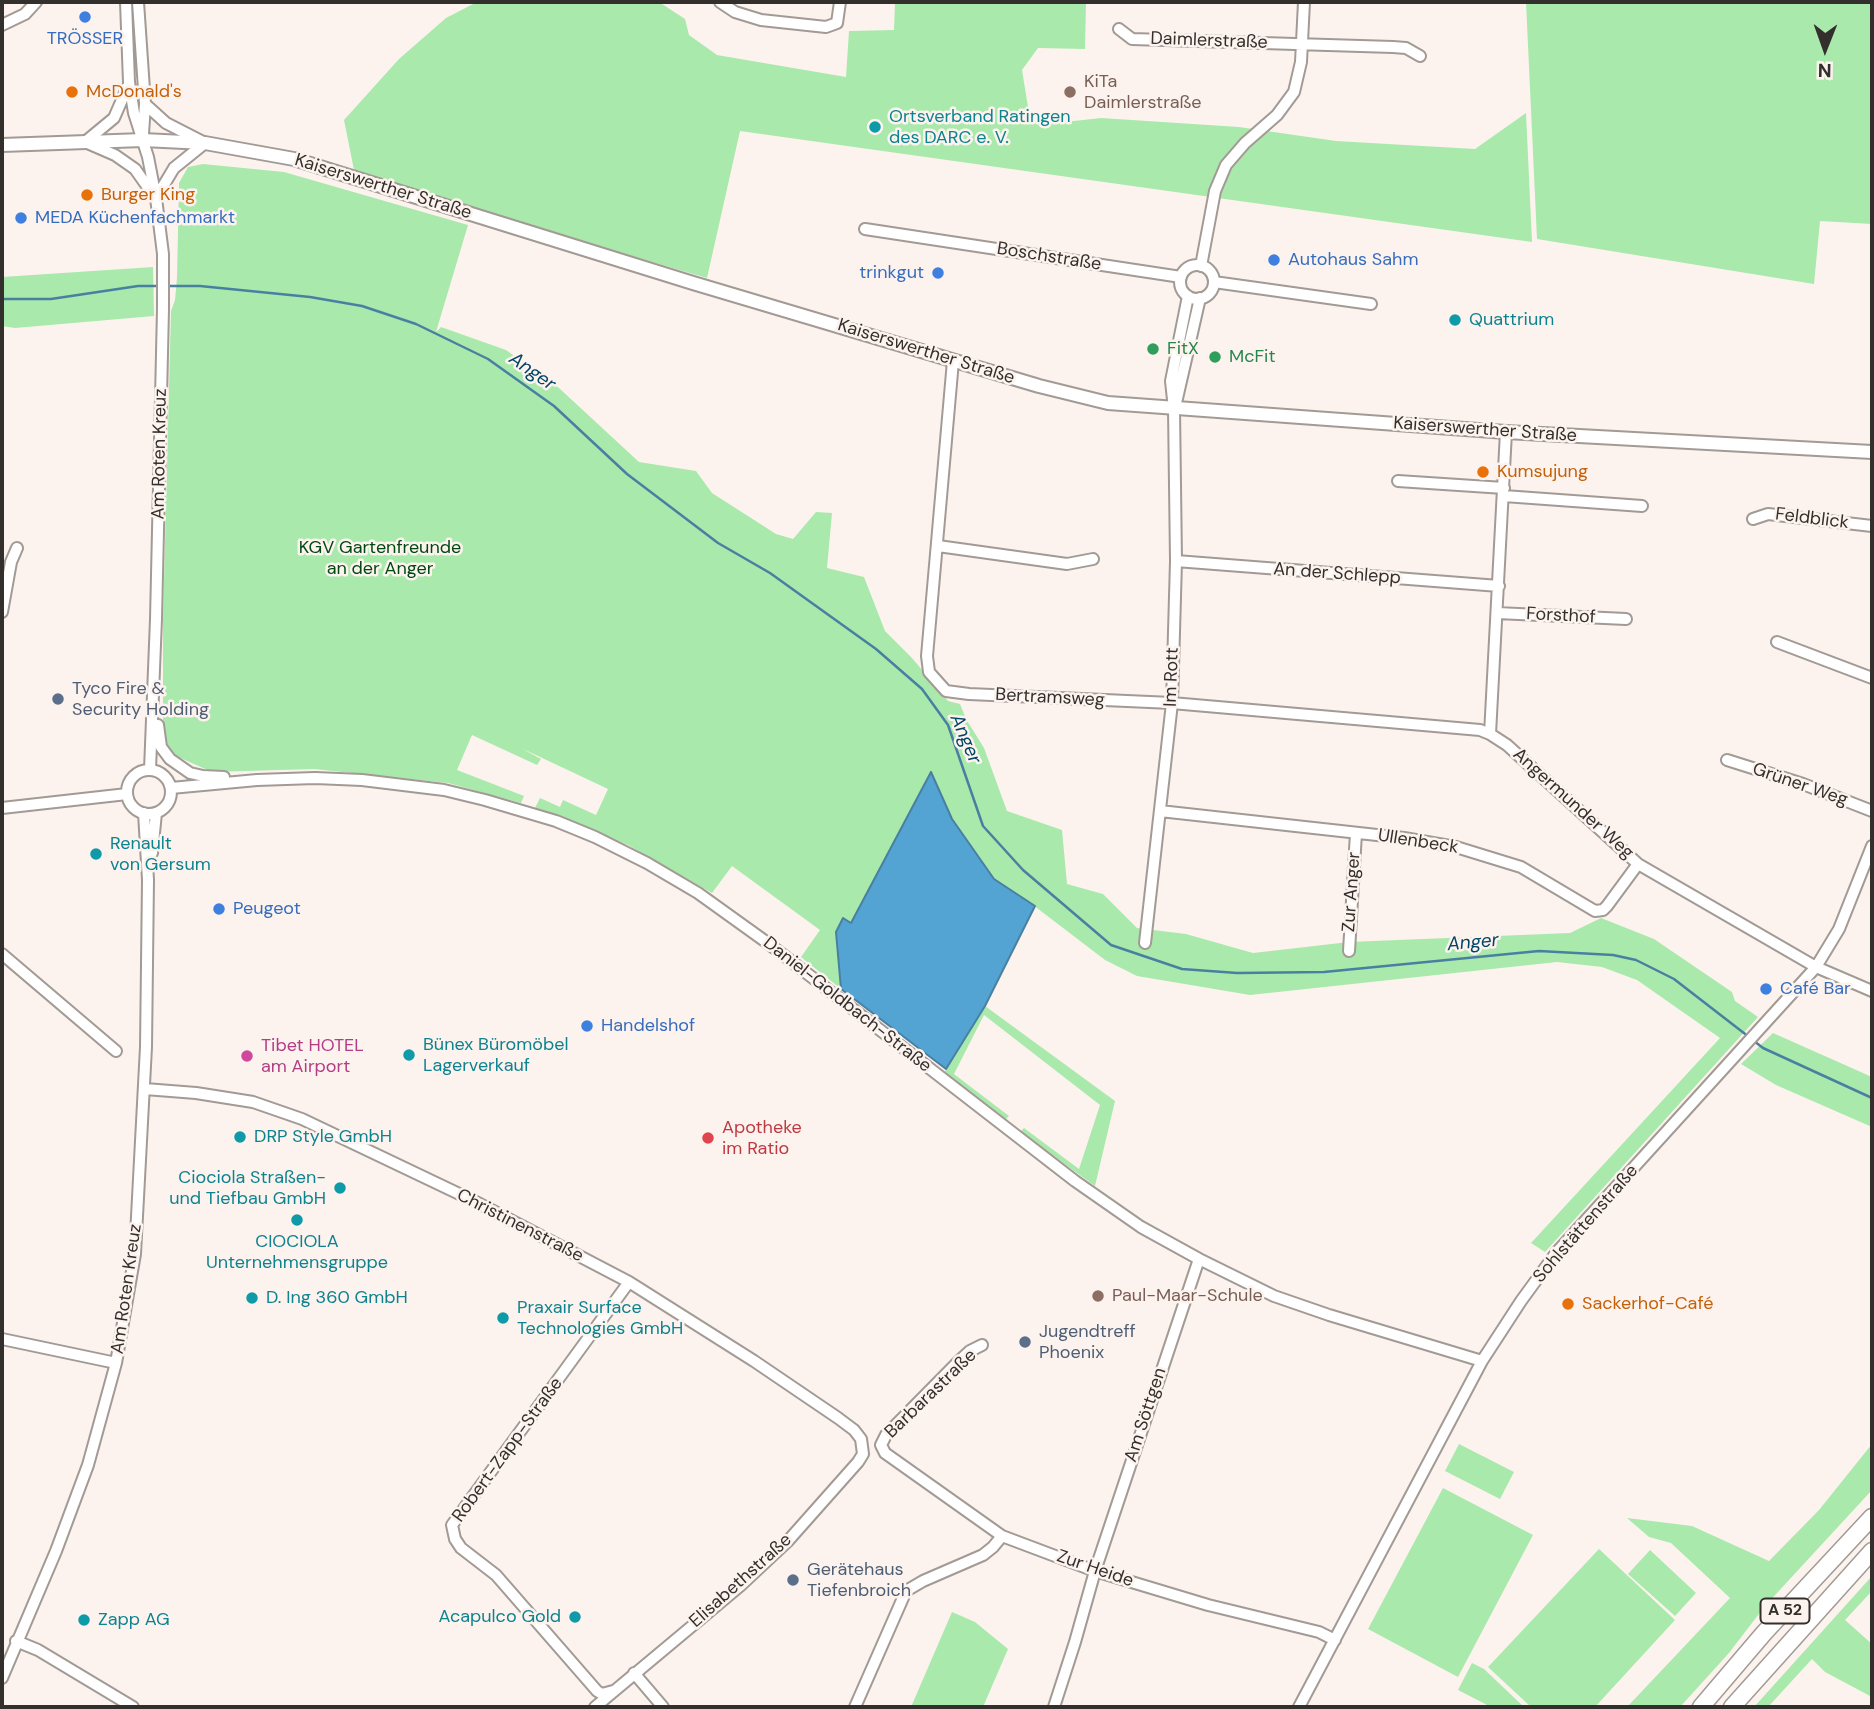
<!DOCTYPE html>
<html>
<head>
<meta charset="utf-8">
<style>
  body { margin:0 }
  #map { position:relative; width:1874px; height:1709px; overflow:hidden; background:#fdf3ee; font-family:"DM Sans",sans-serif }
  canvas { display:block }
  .frame { position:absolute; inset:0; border:4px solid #332f2d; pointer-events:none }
  .north { position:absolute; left:1790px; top:14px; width:70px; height:70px; -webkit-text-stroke:5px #fdf3ee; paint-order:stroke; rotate:181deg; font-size:19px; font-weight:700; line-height:28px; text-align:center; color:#332f2d }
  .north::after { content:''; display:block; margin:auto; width:24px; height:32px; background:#332f2d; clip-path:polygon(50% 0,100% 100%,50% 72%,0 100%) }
</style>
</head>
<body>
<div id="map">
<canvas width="1874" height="1709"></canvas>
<div class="frame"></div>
<div class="north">N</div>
</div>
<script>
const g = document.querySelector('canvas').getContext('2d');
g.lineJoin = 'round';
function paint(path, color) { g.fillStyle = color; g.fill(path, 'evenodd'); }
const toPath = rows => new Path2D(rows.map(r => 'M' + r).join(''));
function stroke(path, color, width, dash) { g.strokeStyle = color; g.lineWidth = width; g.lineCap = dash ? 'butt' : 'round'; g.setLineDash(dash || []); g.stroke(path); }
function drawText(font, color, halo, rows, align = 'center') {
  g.font = font + ' "DM Sans",sans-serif'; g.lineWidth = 5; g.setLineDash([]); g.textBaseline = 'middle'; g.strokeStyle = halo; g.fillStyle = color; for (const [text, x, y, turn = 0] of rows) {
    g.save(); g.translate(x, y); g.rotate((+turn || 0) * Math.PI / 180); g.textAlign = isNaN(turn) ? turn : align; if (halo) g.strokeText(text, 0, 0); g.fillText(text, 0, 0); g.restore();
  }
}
const green = toPath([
  [477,2,659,2,685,19,689,35,717,55,846,77,849,31,894,30,895,2,1086,2,1085,49,1038,48,1022,70,1029,113,1056,123,1101,118,1239,127,1336,141,1475,149,1526,113,1532,242,740,131,707,278,355,175,344,120,399,59,446,18],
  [1526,2,1872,2,1872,224,1820,221,1814,284,1537,239],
  [203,164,284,172,468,225,436,332,441,327,506,350,559,388,639,462,696,471,712,493,776,534,793,539,816,512,832,513,827,568,864,577,885,631,912,658,948,701,960,704,966,719,984,748,1007,811,1062,830,1067,884,1103,894,1137,928,1186,934,1253,953,1349,942,1570,933,1601,918,1654,939,1732,992,1735,1001,1758,1017,1545,1252,1531,1243,1720,1038,1637,980,1602,967,1557,962,1250,995,1137,976,1105,960,1033,905,994,879,952,819,931,773,851,923,836,932,841,989,801,957,820,930,732,866,712,893,628,845,535,808,540,798,560,807,563,800,596,815,608,789,521,748,541,759,537,765,472,735,457,770,524,796,521,803,448,783,314,769,212,772,176,756,163,738,163,621,171,311,175,300,177,278,179,183,188,167],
  [153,267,154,316,15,328,2,326,2,277],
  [985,1006,1115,1101,1095,1186,1020,1132,1024,1128,1079,1169,1100,1105,984,1015,954,1074,1009,1116,1006,1119,944,1073],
  [1773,1033,1872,1077,1872,1127,1776,1085,1741,1064],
  [1459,1444,1514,1472,1500,1499,1445,1471],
  [1872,1444,1872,1490,1765,1606,1729,1653,1680,1707,1627,1707,1730,1598,1671,1543,1649,1537,1627,1518,1692,1526,1769,1561,1819,1510],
  [1443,1488,1533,1535,1458,1677,1368,1629],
  [1599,1549,1675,1620,1595,1707,1531,1707,1488,1667],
  [1650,1550,1696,1593,1675,1616,1628,1574],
  [1872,1576,1872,1591,1845,1620,1872,1644,1872,1697,1825,1672,1812,1659,1768,1707,1754,1707],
  [952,1612,975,1622,1008,1649,983,1707,911,1707],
  [1472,1663,1484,1669,1524,1707,1491,1707,1458,1690]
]);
const water = toPath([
  [931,772,952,819,994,879,1035,906,985,1006,946,1069,841,989,836,932,843,918,851,923,931,772]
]);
const stream = toPath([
  [165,286,200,286,310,297,362,306,416,324,488,359,554,406,627,474,718,543,770,573,876,649,922,689,948,725,983,826,1023,870,1111,945,1182,969,1237,973,1324,972,1539,951,1613,955,1636,960,1674,979,1749,1037],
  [2,299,51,299,138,286,158,286],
  [1754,1041,1763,1048,1872,1098]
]);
const minor = toPath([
  [126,2,129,82,134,113,148,157,156,198,163,254,163,309,156,619,150,770],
  [138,2,145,104,143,134],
  [720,2,735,12,761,20,826,27,837,23,840,2],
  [2,25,25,14,36,2],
  [1119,29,1132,39,1393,47,1406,48,1420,56],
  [128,86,114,118,85,142,115,155,135,169,152,193],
  [145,104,166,123,205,143,174,168,156,198],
  [865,229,1181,277],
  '1180 282a17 17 0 1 1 34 0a17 17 0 1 1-34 0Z',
  [1201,266,1215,191,1226,165,1245,143,1277,115,1294,92,1301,62,1304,2],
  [1214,282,1371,304],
  [953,361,927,656,929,672,946,691,969,694,1172,703,1480,730,1490,734],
  [1176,403,1200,298],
  [1506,432,1490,734,1507,745,1638,864,1816,967,1872,991],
  [1398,481,1504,488],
  [1504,496,1642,506],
  [1753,519,1768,514,1872,526],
  [938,546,1067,564,1093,559],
  [1176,561,1499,586],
  [2,612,11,562,17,548],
  [1497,613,1626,619],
  [1777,642,1872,678],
  [158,725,161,747,170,759,190,773,203,776,224,777],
  [1727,760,1803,784,1872,811],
  '127 792a22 22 0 1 1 44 0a22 22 0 1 1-44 0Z',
  [171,788,257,780,315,778,362,780,444,790,485,800,556,821,595,837,647,863,698,893,769,944,1075,1181,1141,1227,1199,1259,1274,1296,1329,1315,1482,1361],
  [2,808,127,794],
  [1160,811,1404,838,1456,847,1521,867,1595,911,1603,910,1607,906,1638,864],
  [152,853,156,813],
  [1145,943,1172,703,1176,561,1174,409,1171,381,1188,296],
  [1349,951,1356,833],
  [2,954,116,1051],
  [145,1089,196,1093,253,1102,302,1119,474,1201,629,1282,754,1361,838,1418,854,1430,861,1439,863,1454,858,1462,787,1542,740,1586,595,1707],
  [2,1339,116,1363],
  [881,1445,885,1453,1002,1536,1095,1571,1208,1605,1319,1632,1335,1640],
  [881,1445,886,1435,958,1362,970,1351,982,1345],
  [16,1641,38,1650,133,1707],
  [634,1673,663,1707],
  [2,1678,56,1551,88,1465,116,1363,135,1254,146,1047,148,880,144,813],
  [613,1691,602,1694,597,1691,496,1575,461,1548,455,1539,452,1525,629,1282],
  [855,1707,906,1591,923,1581,983,1555,993,1547,1002,1536],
  [1054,1707,1075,1642,1095,1571,1199,1259],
  [1299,1707,1482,1361,1521,1301,1556,1253,1816,967,1839,929,1872,846]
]);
const major = toPath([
  [2,145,143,140,205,143,294,159,693,283,1039,386,1108,403,1506,432,1872,452]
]);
const highway = toPath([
  [1701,1707,1764,1633,1872,1517],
  [1732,1707,1872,1551]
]);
const markers = [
  [85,17,7,"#3f7fe0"],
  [72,92,7,"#e8710a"],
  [1070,92,7,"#8d6e63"],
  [875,127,7,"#0f9aa8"],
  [87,195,7,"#e8710a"],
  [21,218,7,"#3f7fe0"],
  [1274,260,7,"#3f7fe0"],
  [938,273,7,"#3f7fe0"],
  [1455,320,7,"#0f9aa8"],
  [1153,349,7,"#2e9e5b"],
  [1215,357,7,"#2e9e5b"],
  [1483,472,7,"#e8710a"],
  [58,699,7,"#5c6f8a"],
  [96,854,7,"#0f9aa8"],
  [219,909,7,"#3f7fe0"],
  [1766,989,7,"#3f7fe0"],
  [587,1026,7,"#3f7fe0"],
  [409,1055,7,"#0f9aa8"],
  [247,1056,7,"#d1479c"],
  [240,1137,7,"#0f9aa8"],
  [708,1138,7,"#e0444e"],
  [340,1188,7,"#0f9aa8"],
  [297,1220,7,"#0f9aa8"],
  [1098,1296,7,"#8d6e63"],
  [252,1298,7,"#0f9aa8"],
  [1568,1304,7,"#e8710a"],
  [503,1318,7,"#0f9aa8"],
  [1025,1342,7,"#5c6f8a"],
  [793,1580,7,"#5c6f8a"],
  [575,1617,7,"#0f9aa8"],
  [84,1620,7,"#0f9aa8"]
];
const shields = [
  [1785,1611,49]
];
const shieldNames = [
  ["A 52",1785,1611]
];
const shopNames = [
  ["TRÖSSER",85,39,"center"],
  ["MEDA Küchenfachmarkt",35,218],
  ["Autohaus Sahm",1288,260],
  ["trinkgut",924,273,"right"],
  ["Peugeot",233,909],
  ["Café Bar",1780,989],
  ["Handelshof",601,1026]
];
const streetNames = [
  ["Daimlerstraße",1209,41,2],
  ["Kaiserswerther Straße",383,187,17],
  ["Boschstraße",1049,257,9],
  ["Kaiserswerther Straße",926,352,17],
  ["Kaiserswerther Straße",1485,430,4],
  ["Am Roten Kreuz",160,454,-89],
  ["Feldblick",1812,519,7],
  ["An der Schlepp",1337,574,4],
  ["Forsthof",1561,616,3],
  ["Im Rott",1172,677,-88],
  ["Bertramsweg",1050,698,3],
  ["Grüner Weg",1800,785,19],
  ["Angermunder Weg",1573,804,42],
  ["Ullenbeck",1418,842,9],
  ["Zur Anger",1352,892,-86],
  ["Daniel-Goldbach-Straße",847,1005,38],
  ["Sohlstättenstraße",1586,1224,-49],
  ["Christinenstraße",520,1226,27],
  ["Am Roten Kreuz",127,1289,-82],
  ["Barbarastraße",931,1394,-44],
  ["Am Söttgen",1146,1415,-72],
  ["Robert-Zapp-Straße",508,1450,-54],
  ["Zur Heide",1095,1569,19],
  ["Elisabethstraße",741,1581,-42]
];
const educationNames = [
  ["KiTa",1084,82],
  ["Daimlerstraße",1084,103],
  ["Paul-Maar-Schule",1112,1296]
];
const foodNames = [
  ["McDonald's",86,92],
  ["Burger King",101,195],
  ["Kumsujung",1497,472],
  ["Sackerhof-Café",1582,1304]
];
const cultureNames = [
  ["Ortsverband Ratingen",889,117],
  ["des DARC e. V.",889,138],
  ["Quattrium",1469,320],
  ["Renault",110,844],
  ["von Gersum",110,865],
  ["Bünex Büromöbel",423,1045],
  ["Lagerverkauf",423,1066],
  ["DRP Style GmbH",254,1137],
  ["Ciociola Straßen-",326,1178,"right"],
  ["und Tiefbau GmbH",326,1199,"right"],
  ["CIOCIOLA",297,1242,"center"],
  ["Unternehmensgruppe",297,1263,"center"],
  ["D. Ing 360 GmbH",266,1298],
  ["Praxair Surface",517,1308],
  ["Technologies GmbH",517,1329],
  ["Acapulco Gold",561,1617,"right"],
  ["Zapp AG",98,1620]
];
const leisureNames = [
  ["FitX",1167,349],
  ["McFit",1229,357]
];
const parkNames = [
  ["KGV Gartenfreunde",380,548],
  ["an der Anger",380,569]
];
const serviceNames = [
  ["Tyco Fire &",72,689],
  ["Security Holding",72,710],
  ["Jugendtreff",1039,1332],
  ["Phoenix",1039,1353],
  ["Gerätehaus",807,1570],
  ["Tiefenbroich",807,1591]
];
const hotelNames = [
  ["Tibet HOTEL",261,1046],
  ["am Airport",261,1067]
];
const healthNames = [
  ["Apotheke",722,1128],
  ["im Ratio",722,1149]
];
const waterNames = [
  ["Anger",532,372,35],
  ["Anger",965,739,67],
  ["Anger",1473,943,-5]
];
paint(green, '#a9e9ac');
paint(water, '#53a3d3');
stroke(water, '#4980a1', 2);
stroke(stream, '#4980a1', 2.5);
stroke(minor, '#a29a95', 14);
stroke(major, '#a29a95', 16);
stroke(highway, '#a29a95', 19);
stroke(minor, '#fff', 10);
stroke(major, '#fff', 12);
stroke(highway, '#fff', 16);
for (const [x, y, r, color] of markers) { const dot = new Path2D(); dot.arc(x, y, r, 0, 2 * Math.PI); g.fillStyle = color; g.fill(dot); stroke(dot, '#fdf3ee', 2.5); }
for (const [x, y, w] of shields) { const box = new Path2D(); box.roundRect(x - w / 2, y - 12.5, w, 25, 5); g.fillStyle = '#fdf3ee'; g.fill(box); stroke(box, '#332f2d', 2); }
drawText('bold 16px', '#332f2d', null, shieldNames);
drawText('18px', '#366cbe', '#fdf3ee', shopNames, 'left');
drawText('18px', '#332f2d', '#fdf3ee', streetNames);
drawText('18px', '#785e54', '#fdf3ee', educationNames, 'left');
drawText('18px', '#c56008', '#fdf3ee', foodNames, 'left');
drawText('18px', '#0d838f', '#fdf3ee', cultureNames, 'left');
drawText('18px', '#27864d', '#fdf3ee', leisureNames, 'left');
drawText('18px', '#004811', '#fdf3ee', parkNames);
drawText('18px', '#4e5e75', '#fdf3ee', serviceNames, 'left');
drawText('18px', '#b23c85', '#fdf3ee', hotelNames, 'left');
drawText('18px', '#be3a42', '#fdf3ee', healthNames, 'left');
drawText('italic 19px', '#014566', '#fdf3ee', waterNames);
</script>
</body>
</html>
